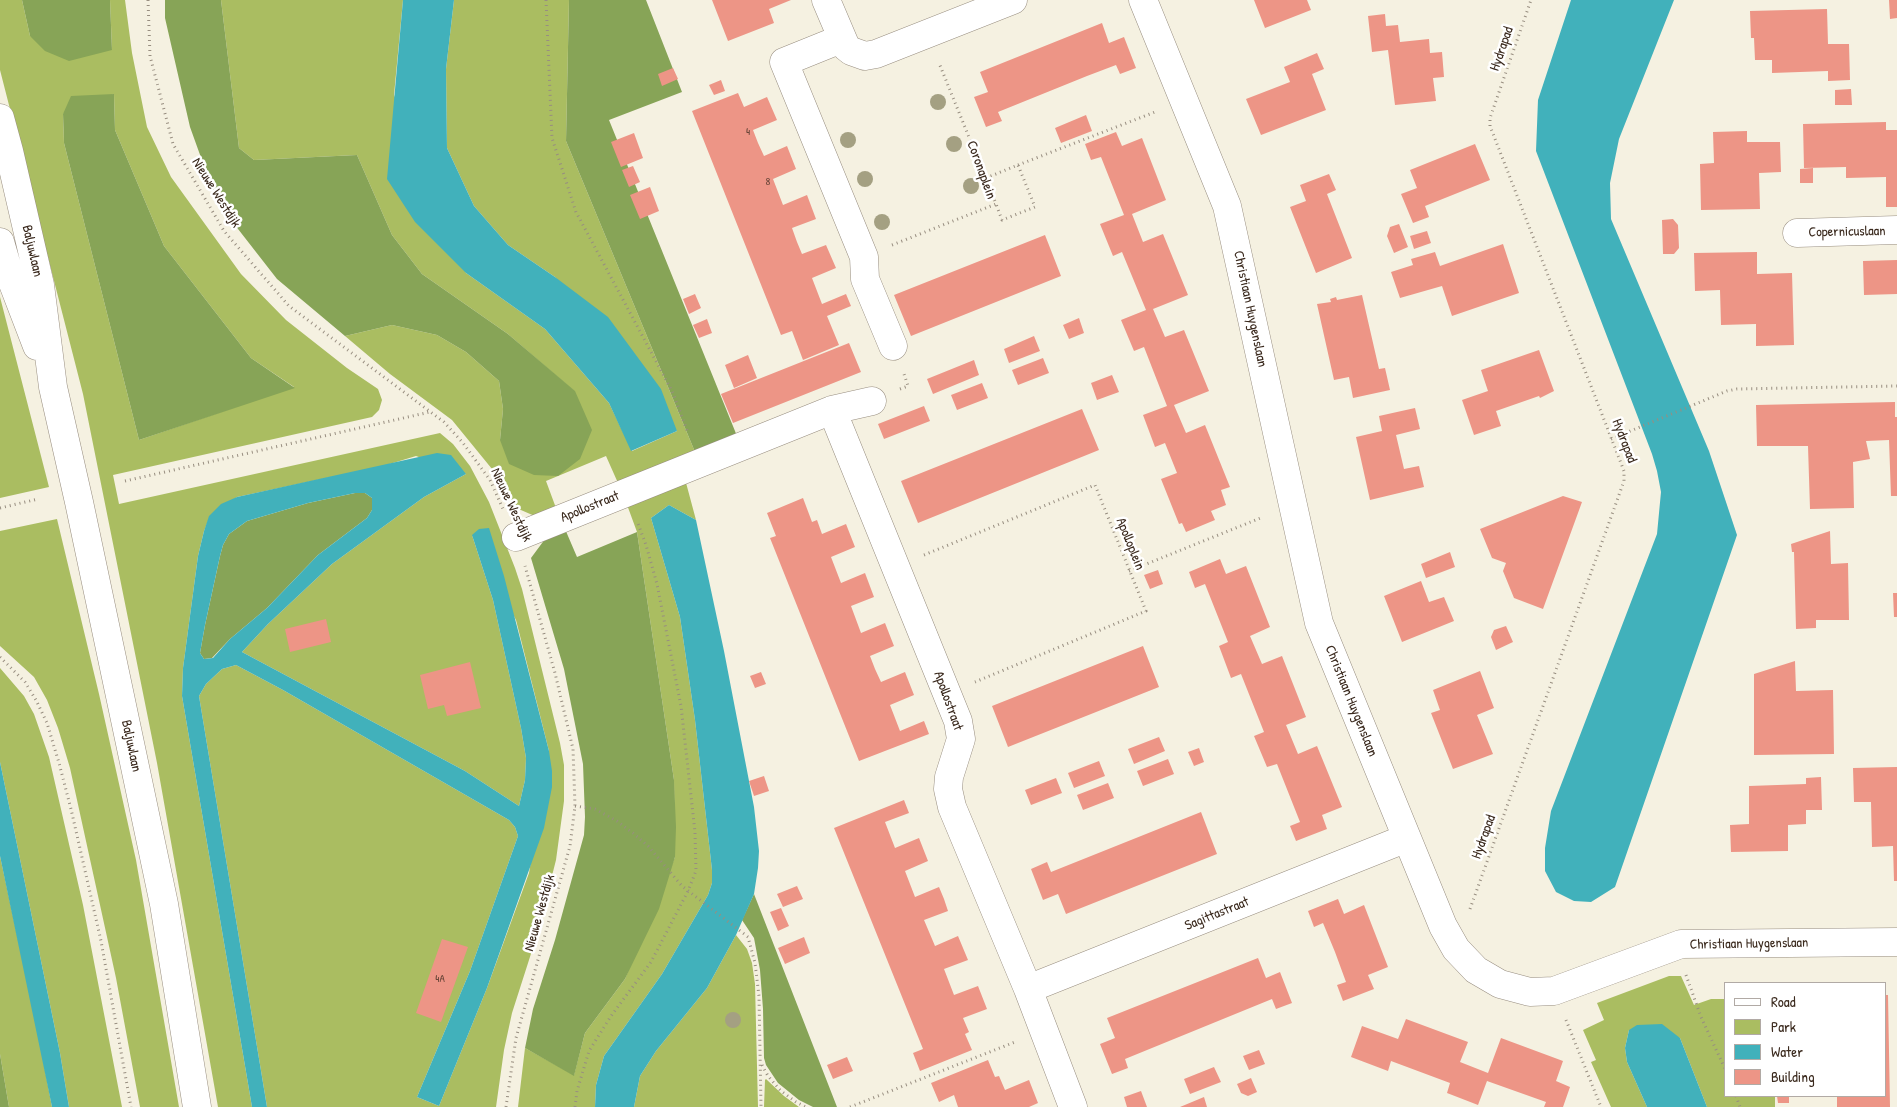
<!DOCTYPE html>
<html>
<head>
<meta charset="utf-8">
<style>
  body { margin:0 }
  #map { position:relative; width:1897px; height:1107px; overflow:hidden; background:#f5f1e1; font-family:"Patrick Hand",sans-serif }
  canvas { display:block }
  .legend { position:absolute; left:1724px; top:982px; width:162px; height:115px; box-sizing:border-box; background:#fff; border:1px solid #b1aaa5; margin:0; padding:6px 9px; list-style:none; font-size:15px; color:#3b2a1e }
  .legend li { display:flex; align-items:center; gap:10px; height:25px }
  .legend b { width:25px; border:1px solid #b1aaa5 }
</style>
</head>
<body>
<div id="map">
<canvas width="1897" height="1107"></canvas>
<ul class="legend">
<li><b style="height:6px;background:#fff"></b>Road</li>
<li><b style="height:14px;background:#aabd61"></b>Park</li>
<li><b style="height:14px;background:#41b1bb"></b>Water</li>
<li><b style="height:14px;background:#ed9586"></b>Building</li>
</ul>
</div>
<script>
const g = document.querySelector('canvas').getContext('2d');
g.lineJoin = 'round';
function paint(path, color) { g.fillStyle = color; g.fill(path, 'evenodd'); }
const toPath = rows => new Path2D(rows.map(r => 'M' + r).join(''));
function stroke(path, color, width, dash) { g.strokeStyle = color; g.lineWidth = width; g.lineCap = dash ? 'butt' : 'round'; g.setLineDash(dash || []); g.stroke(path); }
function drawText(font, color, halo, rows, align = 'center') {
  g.font = font + ' "Patrick Hand",sans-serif'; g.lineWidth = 5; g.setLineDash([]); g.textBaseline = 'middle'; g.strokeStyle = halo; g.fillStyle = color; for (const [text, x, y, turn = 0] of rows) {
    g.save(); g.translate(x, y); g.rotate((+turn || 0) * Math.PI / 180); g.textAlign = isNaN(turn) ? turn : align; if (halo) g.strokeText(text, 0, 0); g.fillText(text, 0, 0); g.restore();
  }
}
const green = toPath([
  [0,0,22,0,30,36,112,50,110,0,125,0,132,53,147,127,171,177,241,274,286,320,347,368,378,389,382,400,379,410,372,417,113,475,119,504,440,433,453,444,470,466,489,502,515,568,522,589,560,743,564,765,564,801,556,860,537,935,512,1013,504,1050,496,1107,267,1107,199,696,206,684,222,669,236,665,283,690,509,820,515,827,518,836,470,971,417,1097,439,1106,487,988,529,873,549,751,516,620,472,535,493,600,521,728,526,758,525,780,519,806,465,771,242,652,268,624,332,564,424,497,466,474,416,456,383,466,237,497,210,516,204,531,198,556,183,668,182,696,252,1107,218,1107,157,763,83,394,0,70],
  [114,94,115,130,164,246,251,358,294,387,139,440,64,143,63,114],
  [221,0,403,0,394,95,466,273,545,329,609,403,632,451,677,431,555,277,508,245,474,206,447,148,446,69,454,0,569,0,566,141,695,452,618,483,606,456,546,481,556,508,537,517,514,507,501,480,452,420,390,374,345,336,392,325,437,335,466,352,499,381,503,409,500,440,575,392,508,334,422,274,392,235,357,155,254,160,239,148],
  [0,297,49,487,0,498],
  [685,479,696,520,669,505,651,518,680,617,695,720,712,870,712,883,708,895,662,974,604,1056,596,1085,595,1107,518,1107,525,1048,574,1075,585,1033,625,979,675,857,674,780,637,532,626,502],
  [57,519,99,694,136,860,179,1107,140,1107,116,978,70,768,58,728,47,700,34,677,0,646,0,531],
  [0,668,24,696,34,714,49,757,83,905,122,1107,69,1107,60,1053,0,762],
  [0,856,36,1023,52,1107,9,1107,0,1054],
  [736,935,747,949,752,963,755,984,758,1107,634,1107,640,1076,656,1051,707,988],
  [1669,976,1681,976,1694,1005,1711,999,1726,999,1726,1096,1775,1096,1775,1107,1707,1107,1680,1038,1629,1030,1625,1048,1627,1062,1647,1107,1611,1107,1591,1062,1596,1060,1583,1030,1604,1020,1597,1003],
  [766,1079,784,1096,799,1107,764,1107,765,1080]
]);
const forest = toPath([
  [22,0,110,0,112,50,69,61,45,51,30,36],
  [165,0,221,0,239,148,254,160,357,155,392,235,422,274,508,334,575,391,592,430,580,459,558,476,534,475,509,464,500,440,503,409,499,381,466,352,437,335,392,325,345,336,277,279,217,202,190,127,165,18],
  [569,0,646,0,682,92,609,120,737,436,695,452,566,141],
  [114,94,115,130,164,246,251,358,295,388,139,440,64,143,63,114,71,96],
  [355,493,365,493,372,498,372,510,367,518,318,555,267,608,230,639,212,658,204,659,200,653,205,625,220,556,223,545,229,534,247,521,308,503],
  [565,529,577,557,637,532,674,780,676,827,675,857,659,909,625,979,585,1033,574,1076,525,1048,533,1009,555,940,584,835,585,817,583,764,564,669,531,558,548,535],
  [754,894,837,1107,813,1107,799,1100,778,1083,766,1065,764,1058,763,1009,760,970,754,938,742,920],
  [0,1054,9,1107,0,1107]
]);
const water = toPath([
  [403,0,454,0,446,69,447,148,474,206,508,245,555,277,608,317,661,389,677,431,631,451,609,403,545,329,466,273,415,222,387,179],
  [1571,0,1674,0,1619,139,1610,183,1611,219,1709,451,1737,535,1615,887,1591,902,1574,901,1556,892,1545,871,1545,848,1551,811,1657,534,1661,492,1657,471,1652,454,1536,151,1538,100],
  [437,453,451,455,466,474,424,497,332,564,268,624,242,652,465,771,519,806,525,780,526,758,521,728,493,600,472,535,479,529,489,528,504,576,549,751,552,771,552,787,544,828,487,988,439,1106,417,1097,470,971,518,836,515,827,509,820,283,690,236,665,222,669,206,684,199,696,267,1107,252,1107,182,696,183,668,198,556,204,531,209,516,221,504,237,497],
  [355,493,365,493,372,498,372,510,367,518,318,555,267,608,230,639,213,658,204,659,200,653,205,625,220,556,223,545,229,534,247,521,308,503],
  [669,505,696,520,724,651,754,807,759,851,758,868,754,894,736,935,707,988,656,1051,640,1076,634,1107,595,1107,596,1085,604,1056,662,974,708,895,712,883,712,870,695,720,680,617,651,518],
  [0,762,60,1053,69,1107,52,1107,0,856],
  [1662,1024,1680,1038,1707,1107,1647,1107,1627,1062,1625,1048,1629,1030,1637,1025]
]);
const building = toPath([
  [712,0,791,0,769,9,774,23,728,41],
  [1254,0,1307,0,1311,10,1265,28],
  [1889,0,1897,0,1897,18,1890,19],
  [1827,9,1828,44,1849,44,1850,80,1828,81,1828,71,1772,73,1772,60,1755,60,1754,38,1751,38,1750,11],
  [1385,14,1386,26,1398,25,1400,42,1429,39,1430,53,1442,52,1444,77,1433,78,1436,101,1395,105,1388,50,1372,52,1368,16],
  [1102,23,1109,43,1124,37,1136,68,1120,74,1116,65,1087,76,998,112,1002,121,986,127,974,97,988,92,980,72],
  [1317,53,1324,69,1312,74,1326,110,1261,135,1246,99,1290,82,1284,67],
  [673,68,678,79,662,86,658,74],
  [721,80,725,91,714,95,709,85],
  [1851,89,1852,105,1835,105,1835,90],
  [738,93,744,107,767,97,777,120,753,130,758,143,764,156,787,146,796,169,773,179,783,205,807,195,816,219,792,228,797,242,802,254,826,245,836,268,812,278,822,304,846,294,851,306,827,316,839,345,803,360,792,331,781,335,692,111],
  [1086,115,1092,131,1061,143,1055,128],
  [1886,122,1886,130,1897,130,1897,207,1886,207,1886,177,1846,178,1846,167,1804,168,1803,124],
  [1747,131,1747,142,1780,142,1781,172,1759,173,1760,209,1701,210,1700,164,1714,163,1713,132],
  [1116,132,1122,146,1142,138,1166,200,1132,214,1143,242,1163,234,1188,295,1153,309,1165,337,1184,330,1209,391,1174,405,1186,433,1205,425,1230,487,1221,490,1226,505,1211,511,1215,520,1186,532,1182,523,1179,524,1161,479,1177,473,1165,443,1155,447,1143,415,1167,406,1144,347,1134,351,1121,320,1146,310,1122,252,1113,256,1100,224,1124,215,1101,157,1091,160,1085,144],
  [634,133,643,158,621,167,611,142],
  [1475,144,1490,180,1425,206,1429,217,1413,223,1401,194,1417,188,1410,170],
  [633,166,640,182,629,187,622,170],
  [1813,168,1813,183,1800,183,1800,169],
  [1329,174,1336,190,1327,194,1352,258,1316,273,1290,207,1306,201,1300,185],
  [650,187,659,211,640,219,630,195],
  [1673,219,1678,225,1679,248,1674,254,1663,254,1662,220],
  [1399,224,1408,247,1394,253,1387,236,1390,227],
  [1427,231,1431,243,1414,249,1410,236],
  [1045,235,1061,276,911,336,894,295],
  [1503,244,1519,293,1452,316,1442,286,1400,298,1391,272,1413,265,1411,259,1435,252,1440,266],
  [1757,252,1757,274,1792,273,1794,345,1756,346,1756,324,1721,325,1720,290,1695,291,1694,253],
  [1897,260,1897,294,1864,295,1863,261],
  [695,294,701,308,689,314,683,299],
  [1362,295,1379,369,1385,368,1390,390,1353,398,1349,377,1334,380,1317,304,1331,302,1330,299,1336,297,1337,300],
  [1079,318,1084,333,1069,339,1063,325],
  [707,319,712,333,699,338,693,325],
  [1034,336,1040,351,1009,363,1004,349],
  [849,343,861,372,733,423,721,394],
  [1539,350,1554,391,1540,398,1539,396,1496,411,1501,426,1474,435,1462,400,1488,391,1481,370],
  [748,355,757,378,734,388,725,365],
  [1043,358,1049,373,1018,385,1012,370],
  [974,360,979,375,933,394,927,379],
  [1112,375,1119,392,1097,400,1091,383],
  [982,383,988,398,957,410,951,395],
  [1895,402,1895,417,1897,417,1897,496,1891,496,1889,440,1866,441,1870,459,1853,462,1854,508,1810,509,1808,446,1757,446,1756,405],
  [924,406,930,421,884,439,878,424],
  [1415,408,1420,429,1396,435,1404,469,1419,466,1424,487,1370,500,1356,437,1382,431,1379,416],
  [1082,409,1099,450,918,523,901,481],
  [1563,496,1582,502,1543,609,1514,598,1503,571,1506,563,1492,558,1480,529],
  [803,498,812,522,817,520,822,534,846,524,855,547,831,557,841,583,865,573,874,597,851,606,861,633,885,623,894,646,870,656,875,669,881,682,905,672,914,695,890,705,900,731,924,721,929,734,859,761,770,538,776,536,767,513],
  [1830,531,1831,564,1848,563,1849,620,1816,620,1816,628,1796,629,1794,552,1792,552,1791,544],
  [1450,552,1455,567,1426,578,1421,564],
  [1220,559,1226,574,1246,566,1270,627,1250,636,1262,664,1282,656,1306,717,1286,725,1298,754,1317,746,1342,807,1322,815,1327,829,1296,841,1290,826,1300,822,1277,764,1267,767,1254,736,1264,732,1241,674,1231,678,1219,646,1228,642,1205,584,1195,588,1189,572],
  [1158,570,1163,584,1150,589,1144,575],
  [1421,581,1429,602,1444,597,1454,621,1402,642,1384,596],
  [1893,593,1897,593,1897,617,1894,617],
  [326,619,331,642,290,652,285,629],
  [1506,626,1513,642,1496,650,1491,637,1494,630],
  [1143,646,1159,687,1008,747,992,706],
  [1795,661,1796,691,1833,690,1834,754,1754,755,1754,674],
  [470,662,481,708,447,716,444,705,428,709,420,675],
  [1480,671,1494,708,1477,715,1493,754,1453,769,1431,713,1440,710,1433,690],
  [761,672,766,684,755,688,750,676],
  [1159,737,1165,751,1134,764,1128,749],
  [1199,748,1204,762,1194,766,1188,752],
  [1168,759,1174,774,1143,786,1137,771],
  [1099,761,1105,776,1074,788,1068,773],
  [1897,767,1897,881,1894,881,1893,846,1872,847,1871,802,1854,802,1853,768],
  [764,776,769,791,754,796,749,781],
  [1821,777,1822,810,1806,810,1806,824,1788,825,1788,851,1731,852,1730,825,1749,824,1749,786,1806,784,1806,778],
  [1056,778,1062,793,1031,805,1025,790],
  [1108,783,1114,798,1083,810,1077,795],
  [904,800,909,813,885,822,895,848,919,838,928,861,905,871,915,897,939,887,944,899,948,911,924,920,935,946,958,936,968,960,944,969,954,995,978,986,987,1009,963,1018,969,1032,965,1034,972,1050,920,1071,913,1053,923,1049,834,828],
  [1201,812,1217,854,1066,914,1058,894,1043,900,1031,869,1047,862,1051,872],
  [797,886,803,899,783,907,777,894],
  [1338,899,1344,914,1364,905,1388,967,1368,975,1374,989,1343,1001,1337,985,1346,982,1335,952,1323,923,1314,927,1308,911],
  [781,908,789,926,778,931,770,912],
  [804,937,810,953,785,964,778,948],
  [442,939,468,947,441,1022,416,1013],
  [1258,958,1266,978,1280,972,1292,1003,1276,1009,1272,999,1125,1059,1128,1068,1112,1074,1100,1044,1115,1038,1107,1018],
  [1886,995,1888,995,1890,1107,1837,1107,1837,1096,1886,1096],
  [1406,1019,1468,1042,1460,1062,1488,1073,1501,1038,1563,1061,1556,1081,1570,1087,1563,1107,1544,1107,1546,1102,1487,1081,1478,1105,1447,1093,1450,1083,1391,1061,1388,1071,1351,1057,1362,1026,1398,1039],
  [1259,1050,1265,1064,1249,1070,1243,1056],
  [847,1057,853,1071,833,1079,827,1065],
  [988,1060,995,1077,999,1076,1005,1090,1029,1080,1038,1103,1029,1107,958,1107,954,1095,939,1102,931,1083],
  [1214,1067,1221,1082,1190,1094,1184,1079],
  [1251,1078,1257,1092,1248,1096,1241,1093,1237,1084],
  [1141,1091,1147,1107,1127,1107,1124,1097],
  [1777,1096,1789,1096,1789,1103,1778,1103],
  [1204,1097,1207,1107,1180,1107]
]);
const path = toPath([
  [148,0,150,56,173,144,224,231,289,306,444,422,463,443,490,480,503,509],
  [546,0,552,138,576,212,673,393,688,433],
  [1018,165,1155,112],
  [986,178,1018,165,1035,207,1002,220,996,204],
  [892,245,996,204,939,63],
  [900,389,908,386,904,374],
  [1611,439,1727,391,1737,389,1897,386],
  [125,481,430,412],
  [0,508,38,499],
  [924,555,1095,485,1146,611,975,682],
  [1129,571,1263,517],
  [0,657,25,682,36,700,47,723,59,763,71,809,101,941,131,1107],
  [575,806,595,809,617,821,633,833,648,846,682,886,748,937,755,963,759,996,761,1107],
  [1470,909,1624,481,1624,471,1490,126,1490,118,1531,0],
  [1686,975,1701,1017,1726,1071],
  [1566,1020,1601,1107],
  [762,1065,768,1076,781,1091,796,1102,806,1107],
  [1736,1096,1740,1107],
  [506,1107,516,1038,570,846,575,806,573,749,555,673,525,566],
  [575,1107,577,1091,589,1051,611,1016,651,962,688,891,696,871,695,832,681,706,657,584,646,545,637,521],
  [850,1107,1015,1042]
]);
const street = toPath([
  [826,0,846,47,851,51,865,56,876,54,1013,0],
  [1143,0,1227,206,1319,623,1443,926,1456,949,1476,970,1500,984,1530,992,1554,991,1681,944,1897,942],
  [841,39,784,62,864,257,865,279,893,346],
  [1797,233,1897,230],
  [832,410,872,401],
  [516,537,832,410,958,721,961,739,949,777,948,789,952,807,1028,989,1073,1107],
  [1028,989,1407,838]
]);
const secondary = toPath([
  [0,118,9,151,40,285,53,387,79,502,164,904,197,1107],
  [0,242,9,273,37,346]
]);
const trees = [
  [938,102],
  [848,140],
  [954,144],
  [865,179],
  [971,186],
  [882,222],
  [733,1020]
];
const numberNames = [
  ["4",748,132],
  ["8",768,182],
  ["4A",440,979]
];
const streetNames = [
  ["Hydrapad",1502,49,-71],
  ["Coronaplein",981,170,70],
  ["Nieuwe Westdijk",216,193,58],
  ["Copernicuslaan",1847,232,-1],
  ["Baljuwlaan",32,251,77],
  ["Christiaan Huygenslaan",1250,309,78],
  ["Hydrapad",1624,441,69],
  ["Nieuwe Westdijk",511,505,65],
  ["Apollostraat",590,507,-22],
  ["Apolloplein",1130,544,68],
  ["Apollostraat",948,701,70],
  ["Christiaan Huygenslaan",1351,701,68],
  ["Baljuwlaan",131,746,78],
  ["Hydrapad",1484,837,-70],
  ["Nieuwe Westdijk",540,913,-74],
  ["Sagittastraat",1217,914,-22],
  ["Christiaan Huygenslaan",1749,944,-1]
];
paint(green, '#aabd61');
paint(forest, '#87a457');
paint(water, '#41b1bb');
paint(building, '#ed9586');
stroke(street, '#988e80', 29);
stroke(secondary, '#988e80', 29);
stroke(path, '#988e80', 3, [1, 4]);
stroke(street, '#fff', 28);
stroke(secondary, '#fff', 28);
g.fillStyle = '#a4a082';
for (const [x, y] of trees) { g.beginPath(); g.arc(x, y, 8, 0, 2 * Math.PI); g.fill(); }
drawText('11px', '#684538', null, numberNames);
drawText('14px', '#3b2a1e', '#fff', streetNames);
</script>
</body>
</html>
